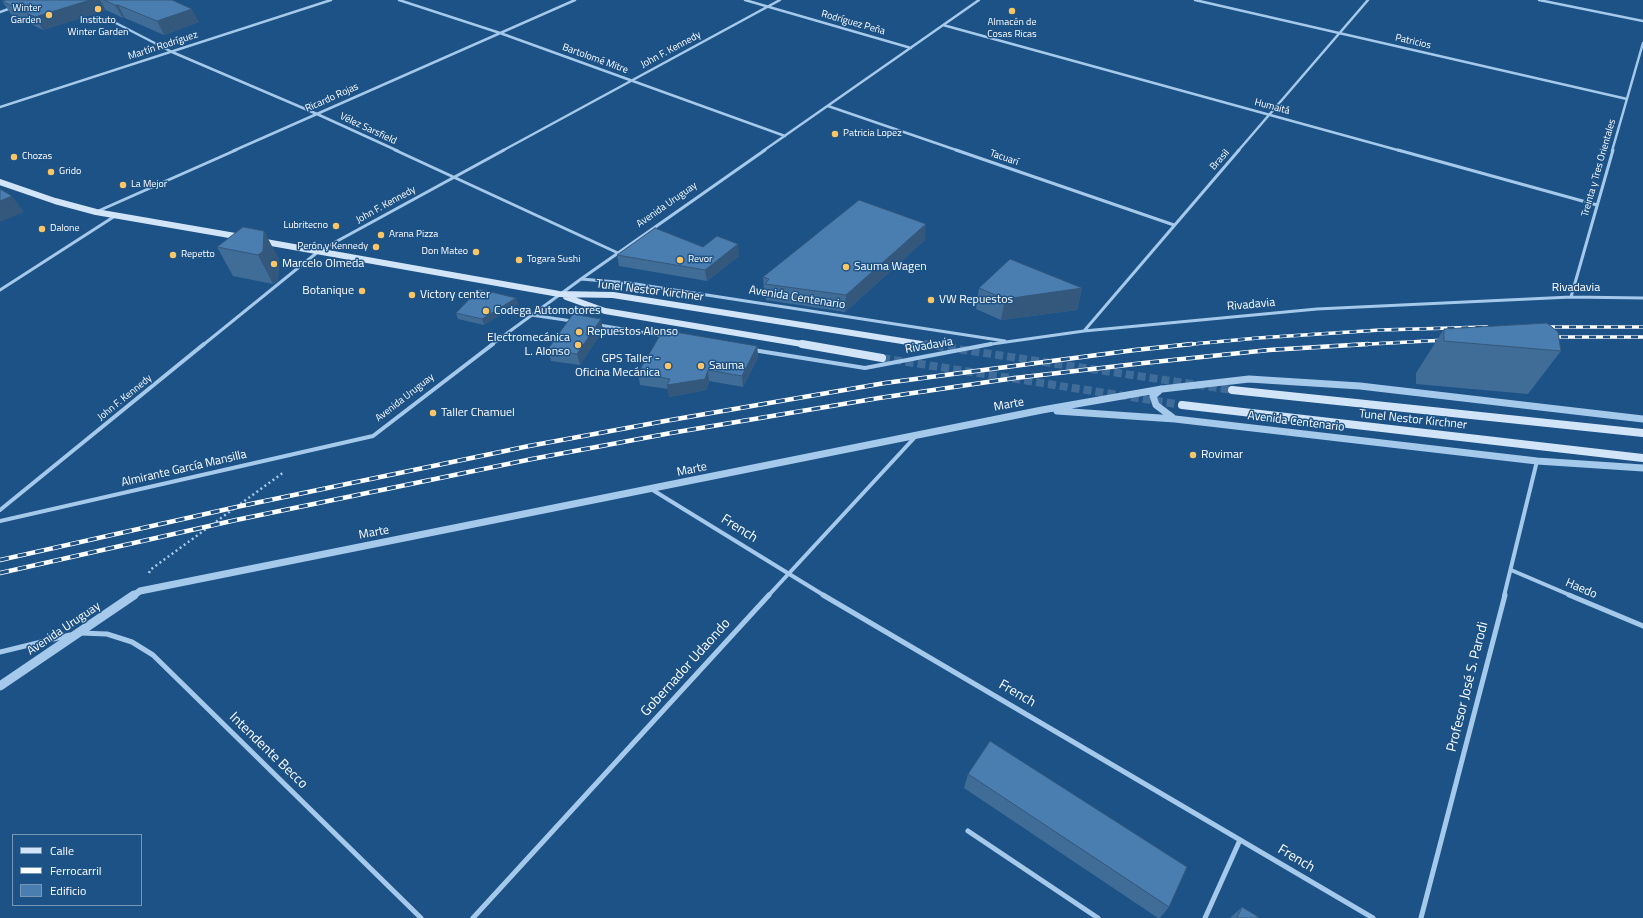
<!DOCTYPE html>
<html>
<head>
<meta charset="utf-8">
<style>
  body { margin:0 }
  #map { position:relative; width:1643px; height:918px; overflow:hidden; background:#1d5286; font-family:"Titillium Web",sans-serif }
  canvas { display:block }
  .legend { position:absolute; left:12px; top:834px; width:130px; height:72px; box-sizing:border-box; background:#1d5286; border:1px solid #7797b6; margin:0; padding:5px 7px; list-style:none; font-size:12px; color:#fff }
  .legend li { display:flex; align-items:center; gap:8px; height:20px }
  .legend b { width:20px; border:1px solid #7797b6 }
</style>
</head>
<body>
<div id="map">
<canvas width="1643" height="918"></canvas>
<ul class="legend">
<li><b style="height:5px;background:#d1e4f8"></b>Calle</li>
<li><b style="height:5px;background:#fff"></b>Ferrocarril</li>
<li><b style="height:11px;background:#4a7eb1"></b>Edificio</li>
</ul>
</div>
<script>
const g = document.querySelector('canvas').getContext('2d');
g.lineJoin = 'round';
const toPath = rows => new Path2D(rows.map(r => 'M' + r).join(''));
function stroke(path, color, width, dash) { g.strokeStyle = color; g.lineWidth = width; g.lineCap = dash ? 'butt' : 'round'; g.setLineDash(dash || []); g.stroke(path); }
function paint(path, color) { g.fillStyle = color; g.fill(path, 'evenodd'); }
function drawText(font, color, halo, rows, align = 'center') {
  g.font = font + ' "Titillium Web",sans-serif'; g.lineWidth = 3; g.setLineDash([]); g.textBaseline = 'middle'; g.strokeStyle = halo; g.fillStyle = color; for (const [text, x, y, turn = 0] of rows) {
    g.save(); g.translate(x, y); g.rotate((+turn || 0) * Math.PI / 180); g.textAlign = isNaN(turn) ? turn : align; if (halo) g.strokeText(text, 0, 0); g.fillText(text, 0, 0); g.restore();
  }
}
const secondaryTunnelFar1 = toPath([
  [921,344,931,345]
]);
const secondaryTunnel = toPath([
  [924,344,1232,390],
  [882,358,1182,405]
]);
const path = toPath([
  [149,573,150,570,284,472]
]);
const minorFar3 = toPath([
  [399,0,500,33,785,136],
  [745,0,911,48],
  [1195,0,1627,99],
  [1539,0,1643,21],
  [0,12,11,8],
  [112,21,172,52,317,114,398,151],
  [943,25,1401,151],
  [828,106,959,151],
  [0,107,331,0],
  [233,151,575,0],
  [502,151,780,0],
  [763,151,979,0],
  [1238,151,1368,0],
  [1612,151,1643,43]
]);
const minorFar2 = toPath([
  [395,150,618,253],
  [956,150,1174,225],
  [1398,150,1597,205],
  [96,212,236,150],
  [581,279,629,283,1005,341],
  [0,290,115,216],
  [1571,297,1613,150],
  [531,315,572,321],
  [599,325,665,336],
  [1084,331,1239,150],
  [203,345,319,251,504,150],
  [491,345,581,279,765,150],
  [985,345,1084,331,1317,309,1571,297,1643,298]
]);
const minorFar1 = toPath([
  [753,350,865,368,991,344],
  [651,489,825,596],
  [0,510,204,344],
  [0,521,373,436,493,344],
  [1511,570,1572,596],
  [768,596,916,436],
  [1504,596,1537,461]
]);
const minor = toPath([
  [823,595,1373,918],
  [1569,595,1643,626],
  [80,633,107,634,132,642,153,655,421,918],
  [0,652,70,635],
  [968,831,1098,918],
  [473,918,769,595],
  [1205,918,1240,840],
  [1421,918,1505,595]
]);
const tertiaryFar1 = toPath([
  [1161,389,1153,396,1156,405,1172,417],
  [1057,411,1175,419,1537,461,1643,468],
  [133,596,140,591,1042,410,1162,389,1249,379,1360,386,1643,419]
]);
const tertiary = toPath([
  [0,686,134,595]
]);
const secondaryFar1 = toPath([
  [0,182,55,201,96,212,241,237],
  [260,241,559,294,613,295,921,344],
  [566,297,605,311,808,345]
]);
const secondary = toPath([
  [802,344,882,358],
  [1232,390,1643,433],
  [1182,405,1643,458]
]);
const railFar1 = toPath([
  [1541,327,1643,327],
  [1547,337,1643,337],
  [1182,345,1258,338,1380,330,1487,327],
  [1351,345,1447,340]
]);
const rail = toPath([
  [0,560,241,506,529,446,665,421,885,383,1135,350,1192,344],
  [0,573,236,520,532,459,671,433,879,398,1015,378,1144,363,1269,350,1368,344]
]);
const wall = toPath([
  [6,0,172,0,199,22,164,35,125,18,123,18,106,10,43,30,11,14,2,1],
  [264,231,279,260,278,280,273,284,233,276,217,247],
  [925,240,845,312,766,300,765,294,764,294,763,277],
  [703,247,739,256,707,281,619,266,617,255],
  [979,288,1082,288,1077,310,1001,320,976,309],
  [516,298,518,304,484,325,458,319,456,313],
  [1444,329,1561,351,1528,394,1416,384,1416,373],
  [603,330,580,365,551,361,548,349],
  [757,346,758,357,743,387,709,381,706,390,669,397,668,389,640,385,638,373],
  [968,774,1169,907,1160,918,1158,918,964,788],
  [1242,907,1260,918,1230,918]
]);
const shadedWall = toPath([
  [90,0,100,0,106,10,43,30,35,17],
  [115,5,118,5,125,18,123,18],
  [192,9,199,22,164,35,157,21],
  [12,196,24,212,0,222,0,201],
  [926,224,925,240,845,312,846,295],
  [264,231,279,260,278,280,273,284,258,255],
  [738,244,739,256,707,281,705,270],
  [1082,288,1077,310,1001,320,1005,299],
  [516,298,518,304,484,325,482,319],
  [601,319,603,330,580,365,577,354],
  [757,346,758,357,743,387,742,376],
  [708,370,709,381,706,390,669,397,667,385]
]);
const building = toPath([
  [6,0,90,0,35,17,2,1,6,0],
  [104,0,172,0,192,9,157,21,118,5,115,5,104,0],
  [0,189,12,196,0,201,0,189],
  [859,200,926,224,846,295,765,284,769,279,763,277,859,200],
  [243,227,264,231,263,251,258,255,217,247,243,227],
  [655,228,703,247,717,236,738,244,705,270,617,255,655,228],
  [1010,259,1082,288,1005,299,979,288,1010,259],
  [479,289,516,298,482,319,456,313,479,289],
  [573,314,601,319,577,354,548,349,573,314],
  [1547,323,1558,332,1561,351,1444,341,1444,329,1547,323],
  [663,330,757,346,742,376,708,370,705,379,667,385,670,379,638,373,663,330],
  [990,741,1187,867,1169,907,968,774,990,741],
  [1242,907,1260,918,1237,918,1242,907]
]);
const markers = [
  [98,9,4,"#fac564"],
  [1012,11,4,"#fac564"],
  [49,15,4,"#fac564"],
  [835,134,4,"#fac564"],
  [14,157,4,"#fac564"],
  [51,172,4,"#fac564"],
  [123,185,4,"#fac564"],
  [336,226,4,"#fac564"],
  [42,229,4,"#fac564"],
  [381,235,4,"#fac564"],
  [376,247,4,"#fac564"],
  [476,252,4,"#fac564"],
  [173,255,4,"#fac564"],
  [519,260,4,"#fac564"],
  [680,260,4,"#fac564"],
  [274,264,4,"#fac564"],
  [846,267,4,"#fac564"],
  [362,291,4,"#fac564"],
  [412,295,4,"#fac564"],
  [931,300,4,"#fac564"],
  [486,311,4,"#fac564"],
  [579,332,4,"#fac564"],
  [578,345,4,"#fac564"],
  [668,366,4,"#fac564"],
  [701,366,4,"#fac564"],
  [433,413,4,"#fac564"],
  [1193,455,4,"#fac564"]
];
const farPoinames = [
  ["Winter",41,9,"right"],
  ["Garden",41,21,"right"],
  ["Instituto",98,21,"center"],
  ["Winter Garden",98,33,"center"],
  ["Almacén de",1012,23,"center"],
  ["Cosas Ricas",1012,35,"center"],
  ["Patricia Lopez",843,134],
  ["Chozas",22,157],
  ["Grido",59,172],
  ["La Mejor",131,185],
  ["Lubritecno",328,226,"right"],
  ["Dalone",50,229],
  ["Arana Pizza",389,235],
  ["Perón y Kennedy",368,247,"right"],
  ["Don Mateo",468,252,"right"],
  ["Repetto",181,255],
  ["Togara Sushi",527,260],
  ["Revor",688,260]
];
const farStreetnames = [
  ["Rodríguez Peña",853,23,16],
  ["Patricios",1413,42,13],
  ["Martín Rodríguez",163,46,-18],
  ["John F. Kennedy",671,50,-28],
  ["Bartolomé Mitre",595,59,20],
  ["Ricardo Rojas",332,98,-24],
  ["Humaitá",1272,107,15],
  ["Vélez Sarsfield",368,129,25],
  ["Tacuarí",1004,158,19],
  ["Brasil",1220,160,-49],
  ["Treinta y Tres Orientales",1599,168,-74],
  ["John F. Kennedy",386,205,-29],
  ["Avenida Uruguay",667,205,-35],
  ["John F. Kennedy",125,398,-39],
  ["Avenida Uruguay",405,398,-38]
];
const poiNames = [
  ["Marcelo Olmeda",282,264],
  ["Sauma Wagen",854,267],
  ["Botanique",354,291,"right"],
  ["Victory center",420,295],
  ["VW Repuestos",939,300],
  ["Codega Automotores",494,311],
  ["Repuestos Alonso",587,332],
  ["Electromecánica",570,338,"right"],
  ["L. Alonso",570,352,"right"],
  ["GPS Taller -",660,359,"right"],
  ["Oficina Mecánica",660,373,"right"],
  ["Sauma",709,366],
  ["Taller Chamuel",441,413],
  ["Rovimar",1201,455]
];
const streetNames = [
  ["Rivadavia",1576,288],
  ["Tunel Nestor Kirchner",650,291,7],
  ["Avenida Centenario",797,298,9],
  ["Rivadavia",1251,305,-5],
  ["Rivadavia",929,346,-10],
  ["Marte",1009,405,-11],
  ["Tunel Nestor Kirchner",1413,420,6],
  ["Avenida Centenario",1296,422,7],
  ["Almirante García Mansilla",184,469,-13],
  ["Marte",692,470,-12],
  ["Marte",374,533,-11],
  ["Haedo",1581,589,23],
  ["Avenida Uruguay",64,629,-34]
];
const nearStreetnames = [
  ["French",739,529,32],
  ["Gobernador Udaondo",686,668,-48],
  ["Profesor José S. Parodi",1468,687,-76],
  ["French",1017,694,30],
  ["Intendente Becco",268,751,44],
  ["French",1296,859,31]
];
stroke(secondaryTunnelFar1, '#3f6c98', 6, [6, 3]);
stroke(secondaryTunnel, '#3f6c98', 8, [8, 4]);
stroke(path, '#a5c9eb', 2.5, [2, 3]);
stroke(minorFar3, '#a5c9eb', 2.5);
stroke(minorFar2, '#a5c9eb', 3);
stroke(minorFar1, '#a5c9eb', 4);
stroke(minor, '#a5c9eb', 5);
stroke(tertiaryFar1, '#a5c9eb', 7);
stroke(tertiary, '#a5c9eb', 9);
stroke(secondaryFar1, '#d1e4f8', 6);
stroke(secondary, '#d1e4f8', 8);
stroke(railFar1, '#fff', 3.5);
stroke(rail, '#fff', 4.5);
stroke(railFar1, '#1d5286', 2.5, [7]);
stroke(rail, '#1d5286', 3, [9]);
paint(wall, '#406c98');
paint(shadedWall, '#34587c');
paint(building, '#4a7eb1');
stroke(building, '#34587c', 1);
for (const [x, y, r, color] of markers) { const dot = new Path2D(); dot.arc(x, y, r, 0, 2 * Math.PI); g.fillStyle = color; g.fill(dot); stroke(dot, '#1d5286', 1.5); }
drawText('10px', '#fff', '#1d5286', farPoinames, 'left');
drawText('10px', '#fff', '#1d5286', farStreetnames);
drawText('12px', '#fff', '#1d5286', poiNames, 'left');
drawText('12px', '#fff', '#1d5286', streetNames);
drawText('14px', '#fff', '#1d5286', nearStreetnames);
</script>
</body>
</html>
